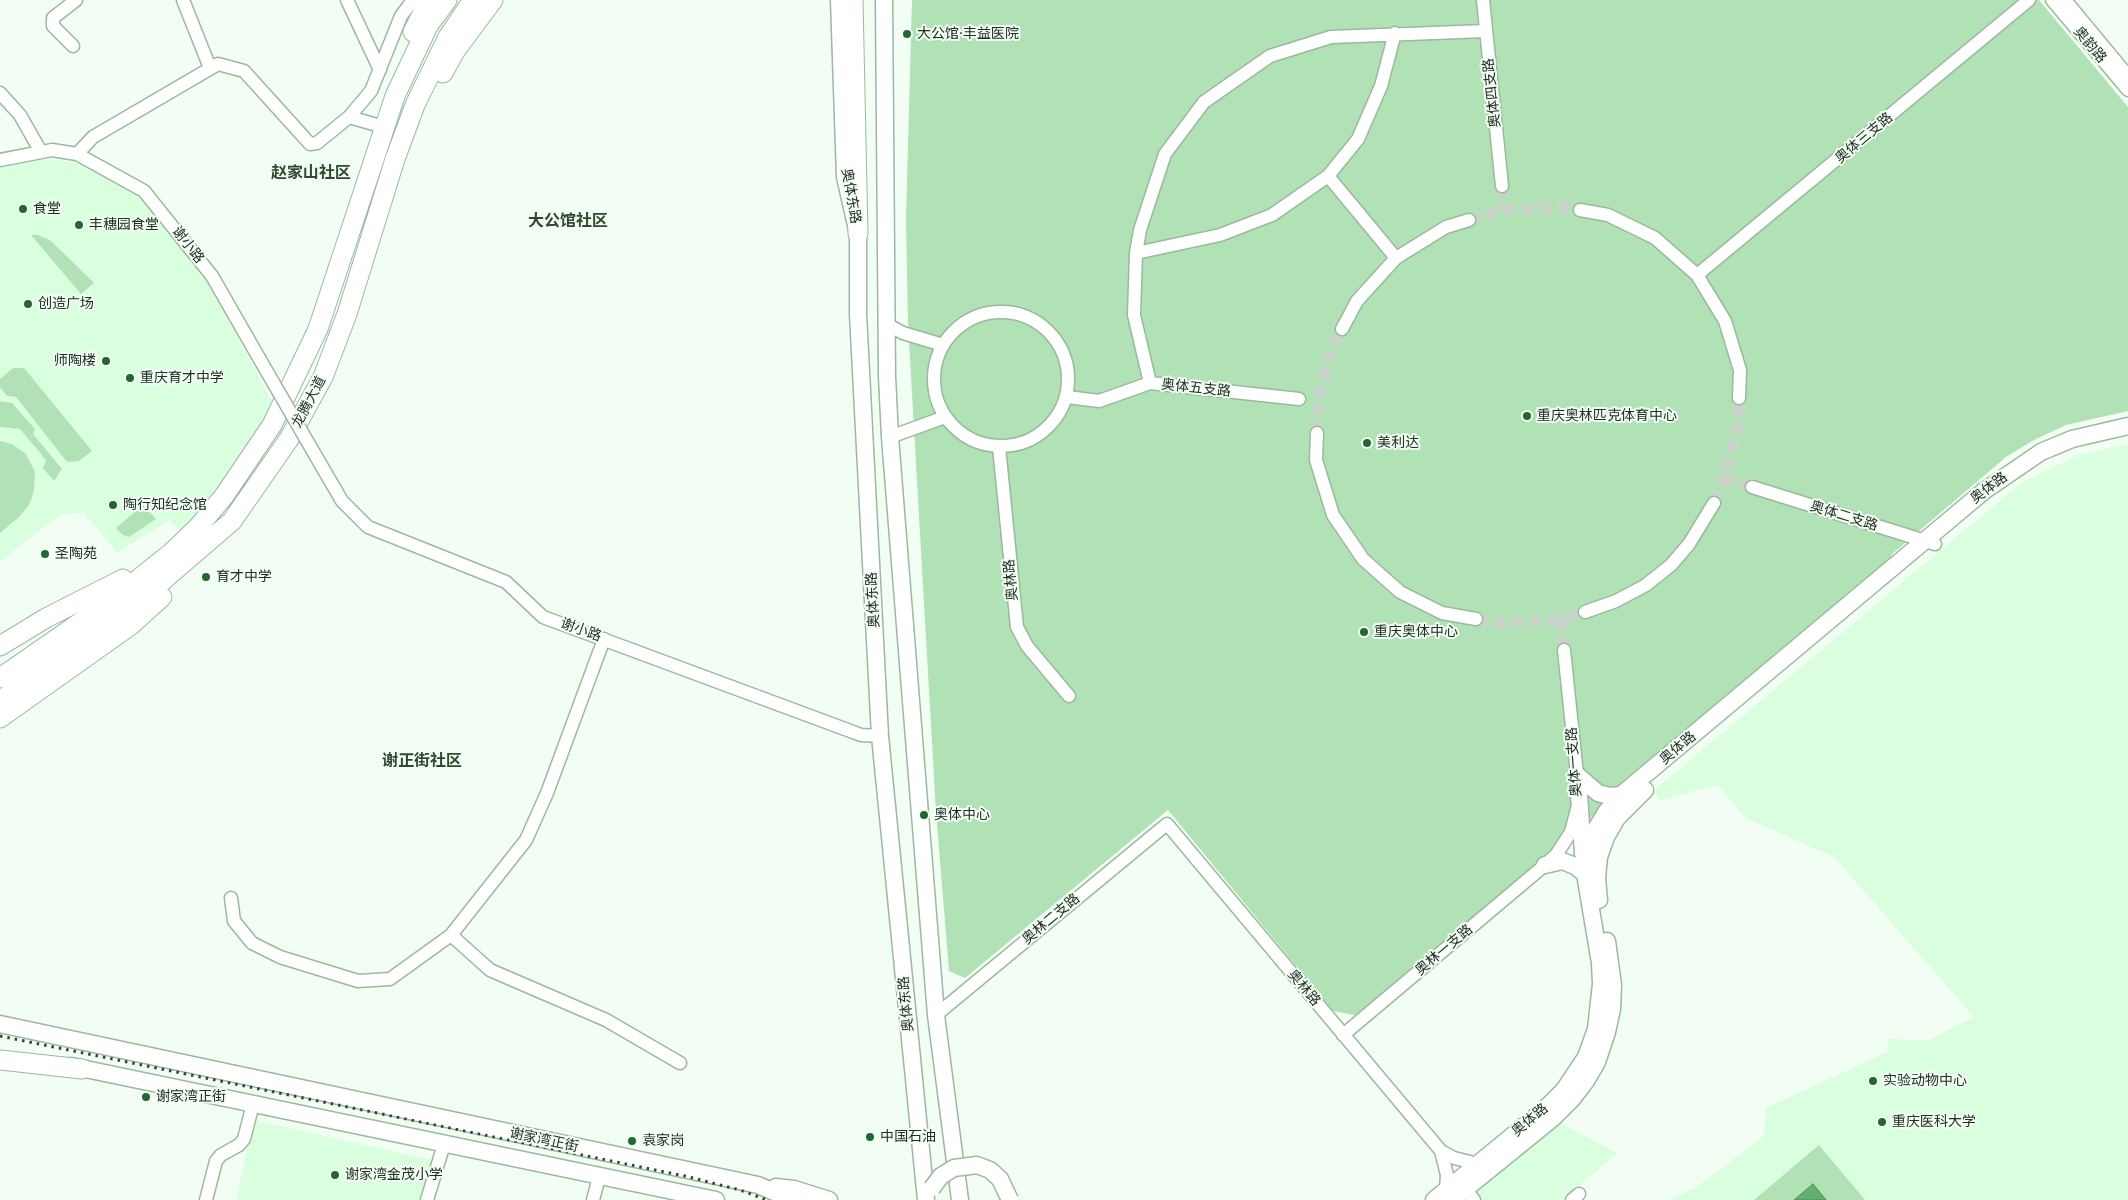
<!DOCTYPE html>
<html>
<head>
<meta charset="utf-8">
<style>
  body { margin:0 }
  canvas { display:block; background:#f2fef3 }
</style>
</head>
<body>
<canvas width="2128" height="1200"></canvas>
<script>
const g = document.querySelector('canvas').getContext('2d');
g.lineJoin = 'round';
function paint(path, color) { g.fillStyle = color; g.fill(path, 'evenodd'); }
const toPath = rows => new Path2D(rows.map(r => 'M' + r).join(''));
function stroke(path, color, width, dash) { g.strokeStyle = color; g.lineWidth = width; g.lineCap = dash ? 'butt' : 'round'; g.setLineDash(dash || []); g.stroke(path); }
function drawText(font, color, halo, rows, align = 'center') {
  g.font = font + ' Inter,"Noto Sans SC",sans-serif'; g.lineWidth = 4; g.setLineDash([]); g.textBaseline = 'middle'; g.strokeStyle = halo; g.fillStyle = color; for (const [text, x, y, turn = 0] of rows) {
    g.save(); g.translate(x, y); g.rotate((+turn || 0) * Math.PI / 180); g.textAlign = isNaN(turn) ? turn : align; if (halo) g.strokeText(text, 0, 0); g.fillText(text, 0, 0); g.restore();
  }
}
const built = toPath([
  [45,159,75,162,140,196,207,280,277,411,184,536,170,520,117,553,84,513,65,514,51,521,0,562,0,167],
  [2128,444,2128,1200,1669,1200,1695,1188,1764,1136,1766,1108,1887,1052,1888,1039,1929,1040,1974,1017,1834,857,1746,818,1717,785,1661,800,1653,791,2021,483,2078,455],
  [253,1120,433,1160,421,1200,236,1200],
  [1558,1122,1618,1153,1561,1200,1463,1200]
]);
const green = toPath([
  [912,0,2039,0,2128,107,2128,411,2066,425,2034,440,2006,457,1892,554,1889,561,1627,784,1548,857,1359,1016,1333,1011,1168,810,965,978,949,971,936,812,908,324,906,219],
  [31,235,38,235,50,240,94,283,81,294],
  [13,368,24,368,92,451,79,461,67,462,16,397,7,396,0,387,0,379],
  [0,401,12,403,35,429,33,434,62,469,54,481,43,468,46,460,20,429,0,427],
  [0,441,12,444,26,454,35,472,34,491,29,505,19,517,0,533],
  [143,505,156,519,129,537,123,535,116,528],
  [1819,1145,1865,1200,1754,1200]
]);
const water = toPath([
  [1813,1184,1826,1200,1794,1200,1813,1184]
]);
const minorTunnel = toPath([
  [1502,186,1504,210],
  [1469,220,1504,210,1563,207,1580,210],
  [1317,433,1318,401,1332,347,1342,329],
  [1724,478,1752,487],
  [1714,503,1724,478,1738,426,1739,398],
  [1476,619,1497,623,1560,619,1585,612],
  [1560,619,1564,650]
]);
const minor = toPath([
  [183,0,210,68],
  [347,0,380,70],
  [1483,0,1502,186],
  [2052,0,2128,90],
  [2065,0,2128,76],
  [73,46,53,26,53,18,76,0],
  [0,93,20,115,41,152],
  [349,117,384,127],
  [77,154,93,137,218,64,244,71,310,144,317,143,349,117,371,91,401,16,413,0],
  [0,160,52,150,77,154,144,191,212,276,259,358],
  [1328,176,1396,258],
  [1580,210,1608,215,1655,238,1697,275,1725,321,1740,370,1739,398],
  [1136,253,1220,235,1272,215,1328,176,1358,139,1381,86,1395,33],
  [1697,275,2029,0],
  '934 379a67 67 0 1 1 134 0a67 67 0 1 1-134 0Z',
  [886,324,903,333,943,345],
  [1342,329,1357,301,1396,258,1446,227,1469,220],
  [1150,383,1134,315,1136,253,1140,230,1165,154,1204,102,1270,56,1331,37,1485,31],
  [1067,397,1099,401,1150,383,1299,399],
  [1317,433,1316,460,1333,515,1363,559,1400,592,1442,613,1476,619],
  [890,437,945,417],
  [999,447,1017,627,1027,646,1069,696],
  [321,465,342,501,368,527,506,582,543,617,845,729,861,735,880,736],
  [1752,487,1935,544],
  [1585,612,1616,601,1646,585,1671,565,1689,544,1714,503],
  [1564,650,1578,784],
  [231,898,234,921,252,943,280,957,358,981,390,979,451,935,526,840,547,793,604,639],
  [451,935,490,970,606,1020,680,1063],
  [936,1015,1167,824,1441,1151,1447,1175,1446,1190],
  [1343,1035,1545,865,1556,855,1571,832,1577,809],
  [1441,1151,1454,1158,1478,1164],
  [1465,1189,1474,1200],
  [206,1200,216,1161,221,1155,239,1145,244,1139,253,1104],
  [427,1200,444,1144],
  [593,1200,599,1177],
  [1572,1200,1579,1194]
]);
const major = toPath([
  [839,0,845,177,858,234,858,314,880,736,926,1200],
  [884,0,887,376,890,437,936,1015,960,1200],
  [1577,775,1598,793,1609,796,1621,795],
  [1579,794,1583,854],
  [1545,865,1562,861,1575,866,1585,874],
  [1599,900,1597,878,1599,857,1606,837,1617,818,1645,790],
  [0,1024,758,1185,793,1200],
  [71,1066,716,1200],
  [776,1187,794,1189,829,1200],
  [1434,1200,1546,1108,1564,1090,1586,1057,1596,1029,1601,984,1600,963,1585,874,1587,854,1594,832,1606,812,1621,795,1984,491,2041,452,2072,439,2128,426],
  [1452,1200,1553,1118,1573,1098,1586,1081,1597,1062,1607,1032,1612,1009,1613,985,1607,941]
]);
const highway = toPath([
  [853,0,858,234],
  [413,32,429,0],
  [443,73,455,51,493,0],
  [0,646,46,618,123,579],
  [0,678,111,601,171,553,199,526,224,496,272,425,318,329,395,96,428,26,447,0],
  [0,701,139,601,232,521,289,439,323,377,347,314,395,159,415,105,448,37,473,0],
  [0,718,131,625,162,597],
  [0,1060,82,1069]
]);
const rail = toPath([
  [0,1036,685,1176,740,1190,767,1200]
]);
const minorBridge = toPath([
  [259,358,321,465]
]);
const majorBridge = toPath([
  [932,1188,941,1176,954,1168,977,1165,990,1170,1000,1179,1010,1200]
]);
const markers = [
  [907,34,5,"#226631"],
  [23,209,5,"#226631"],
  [79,225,5,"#226631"],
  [28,304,5,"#226631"],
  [106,361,5,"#226631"],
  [130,378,5,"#226631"],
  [1527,416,5,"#226631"],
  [1367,443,5,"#226631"],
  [113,505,5,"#226631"],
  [45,554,5,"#226631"],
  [206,577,5,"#226631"],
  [1364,632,5,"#226631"],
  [924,815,5,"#226631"],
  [1873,1081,5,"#226631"],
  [146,1097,5,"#226631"],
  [1882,1122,5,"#226631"],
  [870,1137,5,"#226631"],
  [632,1141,5,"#226631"],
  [335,1175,5,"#226631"]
];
const poiNames = [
  ["大公馆‧丰益医院",917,34],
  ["食堂",33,209],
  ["丰穗园食堂",89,225],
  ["创造广场",38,304],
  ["师陶楼",96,361,"right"],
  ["重庆育才中学",140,378],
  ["重庆奥林匹克体育中心",1537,416],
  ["美利达",1377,443],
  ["陶行知纪念馆",123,505],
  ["圣陶苑",55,554],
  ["育才中学",216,577],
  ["重庆奥体中心",1374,632],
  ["奥体中心",934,815],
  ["实验动物中心",1883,1081],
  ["谢家湾正街",156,1097],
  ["重庆医科大学",1892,1122],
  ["中国石油",880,1137],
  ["袁家岗",642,1141],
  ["谢家湾金茂小学",345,1175]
];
const streetNames = [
  ["奥韵路",2090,45,50],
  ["奥体四支路",1492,93,-96],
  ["奥体三支路",1864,138,-40],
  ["奥体东路",851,196,80],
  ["谢小路",188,245,52],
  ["奥体五支路",1196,388,6],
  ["龙腾大道",309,402,-62],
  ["奥体路",1989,488,-37],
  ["奥体二支路",1844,516,17],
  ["奥林路",1011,580,-95],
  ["奥体东路",873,600,-93],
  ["谢小路",581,630,20],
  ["奥体路",1678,748,-40],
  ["奥体一支路",1574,762,-94],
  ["奥林二支路",1051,919,-40],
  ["奥林一支路",1444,950,-40],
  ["奥林路",1304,988,50],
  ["奥体东路",906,1004,-95],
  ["奥体路",1530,1120,-40],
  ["谢家湾正街",544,1140,12]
];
const quarterNames = [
  ["赵家山社区",311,173],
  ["大公馆社区",568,221],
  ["谢正街社区",422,761]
];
paint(built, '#daffde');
paint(green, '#b0e2b6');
paint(water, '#63af6f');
stroke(water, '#508858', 1);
stroke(minorTunnel, '#c8d4c9', 12, [12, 6]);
stroke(minor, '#9cb89f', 15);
stroke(major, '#9cb89f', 19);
stroke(highway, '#9cb89f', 21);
stroke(minor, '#fff', 12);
stroke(major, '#fff', 16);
stroke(highway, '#fff', 19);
stroke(rail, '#374338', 3, [2.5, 5]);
stroke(minorBridge, '#9cb89f', 15, []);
stroke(majorBridge, '#9cb89f', 19, []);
stroke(minorBridge, '#fff', 12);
stroke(majorBridge, '#fff', 16);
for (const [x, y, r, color] of markers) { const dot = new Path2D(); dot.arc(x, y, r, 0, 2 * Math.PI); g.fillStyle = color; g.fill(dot); stroke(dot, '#f2fef3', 2); }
drawText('14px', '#222d23', '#f2fef3', poiNames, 'left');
drawText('14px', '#222d23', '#f2fef3', streetNames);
drawText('bold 16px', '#2f4832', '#f2fef3', quarterNames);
</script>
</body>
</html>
